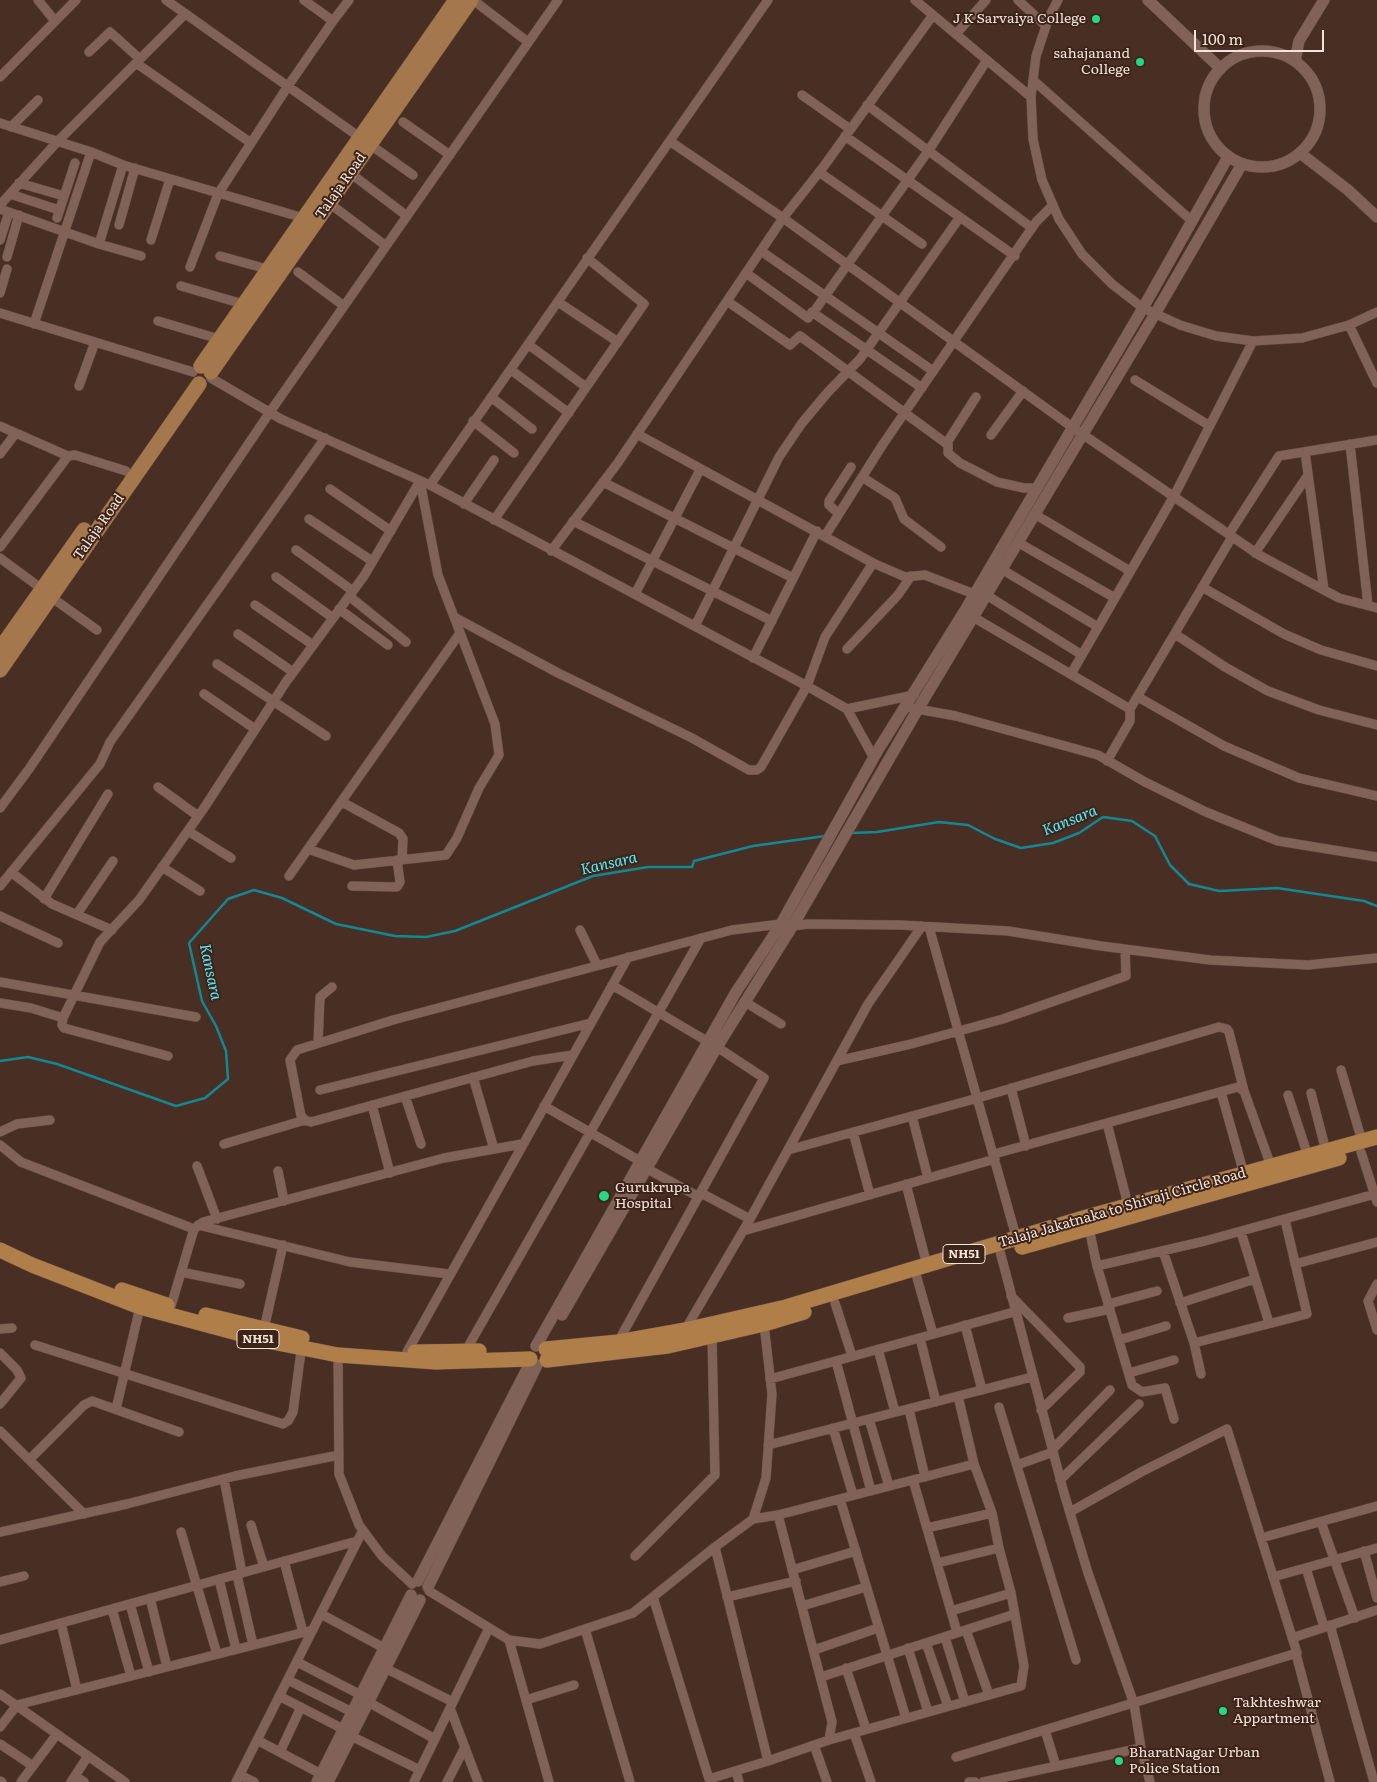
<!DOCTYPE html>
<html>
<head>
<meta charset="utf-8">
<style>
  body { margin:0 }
  #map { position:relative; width:1377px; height:1782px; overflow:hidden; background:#482e23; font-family:Literata,serif }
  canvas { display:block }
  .scale { position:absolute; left:1194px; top:30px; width:130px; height:22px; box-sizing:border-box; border:2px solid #f4e3db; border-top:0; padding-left:6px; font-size:15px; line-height:18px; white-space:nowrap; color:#f4e3db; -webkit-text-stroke:4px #3d2419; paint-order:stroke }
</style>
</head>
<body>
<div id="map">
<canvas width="1377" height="1782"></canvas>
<div class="scale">100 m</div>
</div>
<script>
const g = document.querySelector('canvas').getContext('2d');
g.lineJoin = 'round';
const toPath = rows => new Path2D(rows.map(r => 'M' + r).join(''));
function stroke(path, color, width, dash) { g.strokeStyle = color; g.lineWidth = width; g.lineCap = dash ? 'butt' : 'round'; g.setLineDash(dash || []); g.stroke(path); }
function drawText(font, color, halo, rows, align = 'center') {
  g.font = font + ' Literata,serif'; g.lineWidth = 4; g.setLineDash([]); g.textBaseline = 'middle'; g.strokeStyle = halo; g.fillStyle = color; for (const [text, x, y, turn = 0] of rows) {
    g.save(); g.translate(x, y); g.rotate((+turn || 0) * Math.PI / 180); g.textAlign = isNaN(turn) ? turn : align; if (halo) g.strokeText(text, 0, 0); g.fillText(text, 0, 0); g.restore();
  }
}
const stream = toPath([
  [850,833,877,832,939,822,968,825,995,839,1021,848,1053,843,1079,833,1103,817,1132,821,1155,836,1170,865,1189,884,1219,891,1277,888,1364,901,1377,906],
  [0,1061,28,1057,57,1064,176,1106,205,1098,228,1079,226,1051,216,1026,202,1001,189,943,228,899,254,890,282,898,336,924,395,936,426,937,455,931,593,876,648,867,692,867,694,861,753,846,825,836]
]);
const minor = toPath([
  [38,0,55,21],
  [166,0,413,175],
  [473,0,528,42],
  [915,0,1031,97],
  [1018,0,1046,26],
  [1058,0,1049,17,1036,56,1031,97,1033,139,1042,180,1059,219,1082,254,1112,284,1143,308,1180,325,1216,336,1253,341,1302,338,1349,325,1377,312],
  [333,21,349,0],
  [956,34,986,0],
  [89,52,110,32,140,59],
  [136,63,251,143],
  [0,77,76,0],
  [1033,80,1192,221],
  [802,95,850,129],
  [867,105,1032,228],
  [403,122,450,155],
  [0,123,91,152,123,165,307,219],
  [11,127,38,100],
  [845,136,1015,256],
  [671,142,783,218,1072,427,1259,555,1339,598,1377,608],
  [819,172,922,244],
  [350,173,407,216],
  [19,183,64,196],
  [10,194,59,210],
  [329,203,386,246],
  [0,205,57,142,185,14],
  [0,209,99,244,141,256],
  [57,218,75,163],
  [119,225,135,168],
  [0,240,9,212],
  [151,240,170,179],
  [99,244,123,165],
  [761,251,933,371],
  [220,256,267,269],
  [7,257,19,215],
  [190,267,218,194,288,86,333,21,304,0],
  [298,272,344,306],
  [746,273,808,318,812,312,922,388],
  [181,286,243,304],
  [0,293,7,269],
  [727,301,790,345,800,336,947,444],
  [558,302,618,342],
  [0,313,193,372],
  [813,313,929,150,987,60],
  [158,321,219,339],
  [34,324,91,152],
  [1349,325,1377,383],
  [529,345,586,387],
  [511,370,569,413],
  [211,378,281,419,430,485,807,686,847,709,874,758],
  [1135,380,1210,426],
  [79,386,95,342],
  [491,397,532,429],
  [976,397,948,441,948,453,960,463,997,482,1024,488,1036,488],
  [473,421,514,453],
  [0,426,68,456,75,455,126,471],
  [637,434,873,563,905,577,925,575,974,594],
  [991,435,1023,391],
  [1350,444,1368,605],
  [1305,452,1324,590],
  [0,454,15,434],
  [862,477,895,498,904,519,941,547],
  [603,482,793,578],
  [430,485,768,0],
  [330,489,391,531],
  [464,504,494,460],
  [839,514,829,505,829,501,851,467],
  [1036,515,1130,571],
  [309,519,372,561],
  [494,520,644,304,587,258],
  [573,521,772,621],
  [1229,534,1279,456,1377,440],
  [825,536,883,444,1036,222,1053,205],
  [1019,543,1115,598],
  [0,547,68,456],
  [296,550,353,591],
  [551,551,617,464,783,218,824,166,933,15],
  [1255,553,1308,475],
  [0,558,46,592],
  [1003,570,1098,627],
  [276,577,333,618],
  [1202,587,1284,634,1321,650,1377,666],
  [635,594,700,470],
  [349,596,406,642],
  [988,596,1082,655],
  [51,597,97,630],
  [255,605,313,645],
  [339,609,388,645],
  [968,614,1130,709,1232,537],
  [454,617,558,673,690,737,749,770,757,770,761,767,807,686,825,637,873,563],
  [695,626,779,457,802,423,828,392,860,359,960,217],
  [238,634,293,672],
  [1175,634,1225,667,1268,691,1319,710,1377,725],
  [847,649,898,595,911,576],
  [753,658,817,531],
  [217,664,326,736],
  [1071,674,1174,496,1253,341],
  [204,694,255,729],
  [1138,697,1224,746,1299,778,1377,796],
  [906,707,956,716,1098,755,1145,782,1206,812,1278,841,1377,857],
  [847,709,914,695],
  [1107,761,1130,721,1130,709],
  [158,787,198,816],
  [342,802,399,833,403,839,402,860],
  [0,808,29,769,270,412,558,0],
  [188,831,231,858],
  [162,867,200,891],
  [11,872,52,904,112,930],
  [289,876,460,633],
  [0,886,100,764,110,742,325,438],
  [352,886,397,887,400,882,397,860],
  [44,899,108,794],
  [77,914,113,861],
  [0,916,58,943],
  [929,927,1017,1240],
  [580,930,597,965],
  [0,982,196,1017],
  [612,985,717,1047,764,1078,618,1342],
  [745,1002,781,1024],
  [0,1003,31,1008,63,1018],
  [318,1043,320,997,332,987],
  [573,1055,533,1061,311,1122,305,1120,301,1116,290,1060,297,1050,393,1020,732,930,781,924,792,926,808,924,900,925,1008,931,1101,946,1210,960,1308,965,1377,958],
  [168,1056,64,1028,62,1025,63,1018,100,942,139,900,204,808,286,682,364,576,420,481,438,575,495,724,499,755,479,788,457,838,446,855,354,865,308,849],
  [837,1061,911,1044,1003,1019,1126,976,1125,949],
  [1341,1070,1362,1141],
  [473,1077,494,1149],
  [1011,1088,1026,1146],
  [320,1090,591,1023],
  [1221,1092,1244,1174],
  [1311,1093,1326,1151],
  [1288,1095,1308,1156],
  [405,1096,421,1144],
  [372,1105,390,1173],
  [544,1106,640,1161],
  [912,1116,928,1178],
  [1107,1123,1128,1205],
  [0,1132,17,1124,50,1120],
  [853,1132,870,1195],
  [224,1144,305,1120],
  [0,1145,21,1162,194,1229],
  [788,1150,978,1098,1219,1027,1227,1029,1229,1032,1244,1091],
  [1361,1152,1377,1202],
  [994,1154,1238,1087,1244,1091,1271,1166],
  [197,1166,217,1219],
  [642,1166,699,1197],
  [278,1171,284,1201],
  [906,1184,927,1265],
  [701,1193,750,1219],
  [198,1225,350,1262,449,1274],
  [1089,1228,1097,1266,1132,1385,1142,1392,1165,1388,1174,1419],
  [743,1231,995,1159],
  [1241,1232,1269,1323],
  [998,1244,1064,1493,1088,1573,1134,1704,1141,1748,1150,1782],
  [1163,1251,1194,1343,1307,1314,1285,1220],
  [1295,1264,1377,1242],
  [1097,1266,1205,1241,1375,1194],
  [181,1272,240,1284],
  [917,1278,933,1334],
  [1377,1284,1368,1301,1377,1330],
  [1011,1296,1080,1367,1080,1372,1041,1410],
  [835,1303,852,1356],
  [1180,1303,1255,1279],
  [1108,1304,1157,1291],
  [171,1306,194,1229,203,1222,444,1158,522,1144],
  [1068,1318,1110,1309],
  [965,1325,982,1390],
  [0,1329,12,1328],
  [264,1329,283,1245],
  [685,1330,750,1219,868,1004,922,926],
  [920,1338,936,1402],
  [1119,1340,1166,1326],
  [1194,1343,1201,1374],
  [35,1345,283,1424,288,1421,293,1412,302,1344],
  [878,1349,895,1412],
  [407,1352,628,957],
  [465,1352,701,938],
  [0,1353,17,1370,21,1378,0,1404],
  [338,1355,339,1474,359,1525,382,1556,412,1584],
  [836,1361,871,1491],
  [1129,1373,1174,1360],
  [770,1379,1014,1312],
  [999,1407,1076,1660],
  [116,1409,140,1307],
  [909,1409,925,1477],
  [869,1419,889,1486],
  [833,1428,853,1495],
  [0,1431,84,1514],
  [768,1445,1032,1377],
  [1052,1450,1110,1390],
  [30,1459,84,1405,92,1401,179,1432],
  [1017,1465,1053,1452],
  [224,1479,242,1573],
  [913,1480,957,1632],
  [1060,1480,1139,1404],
  [840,1499,906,1718],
  [753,1519,778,1515,974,1464,958,1396],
  [1321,1522,1355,1618],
  [251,1525,264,1567],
  [927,1528,992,1513],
  [0,1532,127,1504,235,1476,339,1455],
  [181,1532,217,1654],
  [1261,1538,1377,1506],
  [715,1547,768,1761],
  [1364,1551,1377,1598],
  [635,1556,715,1475,712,1336],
  [284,1561,303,1632],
  [937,1563,999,1548],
  [1306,1568,1324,1627],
  [792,1570,856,1551],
  [237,1575,253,1645],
  [1273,1577,1377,1548],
  [219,1579,236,1649],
  [0,1582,24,1576],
  [429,1591,509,1640,540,1644,633,1613,715,1547,753,1519,766,1478,772,1394,764,1324],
  [653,1597,709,1779,768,1761,829,1740,832,1722,778,1515],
  [727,1597,796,1581],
  [150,1598,167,1667],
  [130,1604,149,1672],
  [802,1606,866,1587],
  [112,1609,131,1676],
  [951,1611,1011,1593],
  [321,1614,384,1648],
  [61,1623,77,1690],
  [1330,1625,1374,1782],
  [585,1629,630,1782],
  [966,1630,989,1695],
  [945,1637,965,1702],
  [1292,1638,1377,1610],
  [0,1640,357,1541],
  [509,1640,549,1782],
  [926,1643,948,1706],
  [908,1648,928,1712],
  [814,1650,878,1628],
  [1296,1654,1330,1782],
  [297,1662,361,1695],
  [385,1668,453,1702],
  [846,1668,866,1729],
  [821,1677,1015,1614],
  [288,1680,352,1712],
  [0,1694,125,1782],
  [279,1696,343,1729],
  [526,1700,574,1685],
  [368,1702,435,1739],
  [0,1727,17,1705,313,1630],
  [1045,1730,1056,1766],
  [854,1733,871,1782],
  [351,1736,420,1770],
  [257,1740,321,1774],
  [829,1740,1021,1686,1024,1666,1011,1593,999,1548,992,1513,974,1464],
  [0,1744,33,1766],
  [814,1745,827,1782],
  [280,1752,301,1707],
  [956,1757,1297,1653,1227,1429,1143,1471,1070,1512],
  [736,1771,739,1782],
  [240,1775,254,1782],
  [75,1776,84,1782],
  [0,1781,2,1782],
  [21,1782,57,1734],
  [71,1782,88,1756],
  [236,1782,363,1530],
  [414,1782,450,1708],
  [447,1782,465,1747],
  [478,1782,450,1708,489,1628],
  [969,1782,975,1782],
  [983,1782,1141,1748]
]);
const tertiary = toPath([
  [1148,0,1220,68],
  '1204 109a58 58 0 1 1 116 0a58 58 0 1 1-116 0Z',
  [1295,61,1299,41,1324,0],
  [1300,153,1348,190,1377,217],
  [562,1315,717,1047,795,922,918,709,1155,314,1242,164],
  [536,1346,736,992,781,924,878,750,964,612,1143,308,1228,157],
  [418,1581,529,1365],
  [428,1587,537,1365],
  [317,1782,411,1595],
  [328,1782,420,1600]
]);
const primary = toPath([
  [201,366,456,0],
  [211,372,471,0],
  [0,649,84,530],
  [0,670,199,384]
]);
const trunk = toPath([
  [1022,1247,1339,1158],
  [0,1250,32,1265,140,1307,267,1341,338,1355,436,1362,530,1359],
  [122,1290,167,1305],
  [206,1315,302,1338],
  [546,1349,618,1342,685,1330,786,1307,1087,1217,1377,1137],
  [415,1352,479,1351],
  [547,1360,668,1346,764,1324,804,1312]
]);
const markers = [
  [1096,19,5,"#24d886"],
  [1140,62,5,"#24d886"],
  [604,1196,6,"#24d886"],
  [1223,1711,5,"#24d886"],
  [1119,1761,5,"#24d886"]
];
const shields = [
  [964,1254,42],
  [258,1339,42]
];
const shieldNames = [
  ["NH51",964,1254],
  ["NH51",258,1339]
];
const poiNames = [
  ["J K Sarvaiya College",1086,19,"right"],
  ["sahajanand",1130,54,"right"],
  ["College",1130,70,"right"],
  ["Gurukrupa",615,1188],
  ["Hospital",615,1204],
  ["Takhteshwar",1233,1703],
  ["Appartment",1233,1719],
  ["BharatNagar Urban",1129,1753],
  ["Police Station",1129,1769]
];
const streetNames = [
  ["Talaja Road",341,186,-55],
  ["Talaja Road",99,527,-55],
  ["Talaja Jakatnaka to Shivaji Circle Road",1122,1208,-16]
];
const waterNames = [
  ["Kansara",1070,821,-22],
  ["Kansara",609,864,-13],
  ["Kansara",210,972,78]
];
stroke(stream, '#138894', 2.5);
stroke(minor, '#614b41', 10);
stroke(tertiary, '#614b41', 12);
stroke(primary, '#614b41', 16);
stroke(trunk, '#614b41', 16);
stroke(minor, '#806256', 9);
stroke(tertiary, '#806256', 11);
stroke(primary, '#a4784c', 15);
stroke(trunk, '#b07f49', 15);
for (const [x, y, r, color] of markers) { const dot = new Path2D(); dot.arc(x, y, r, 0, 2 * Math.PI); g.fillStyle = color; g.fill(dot); stroke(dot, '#3d2419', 2); }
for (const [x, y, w] of shields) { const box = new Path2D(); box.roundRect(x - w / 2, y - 9.5, w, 19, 4); g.fillStyle = '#3d2419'; g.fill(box); stroke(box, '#f4e3db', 1); }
drawText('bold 12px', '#f4e3db', null, shieldNames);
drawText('14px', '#f4e3db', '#3d2419', poiNames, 'left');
drawText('14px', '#f4e3db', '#3d2419', streetNames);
drawText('italic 15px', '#56e9f9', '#3d2419', waterNames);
</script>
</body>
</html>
